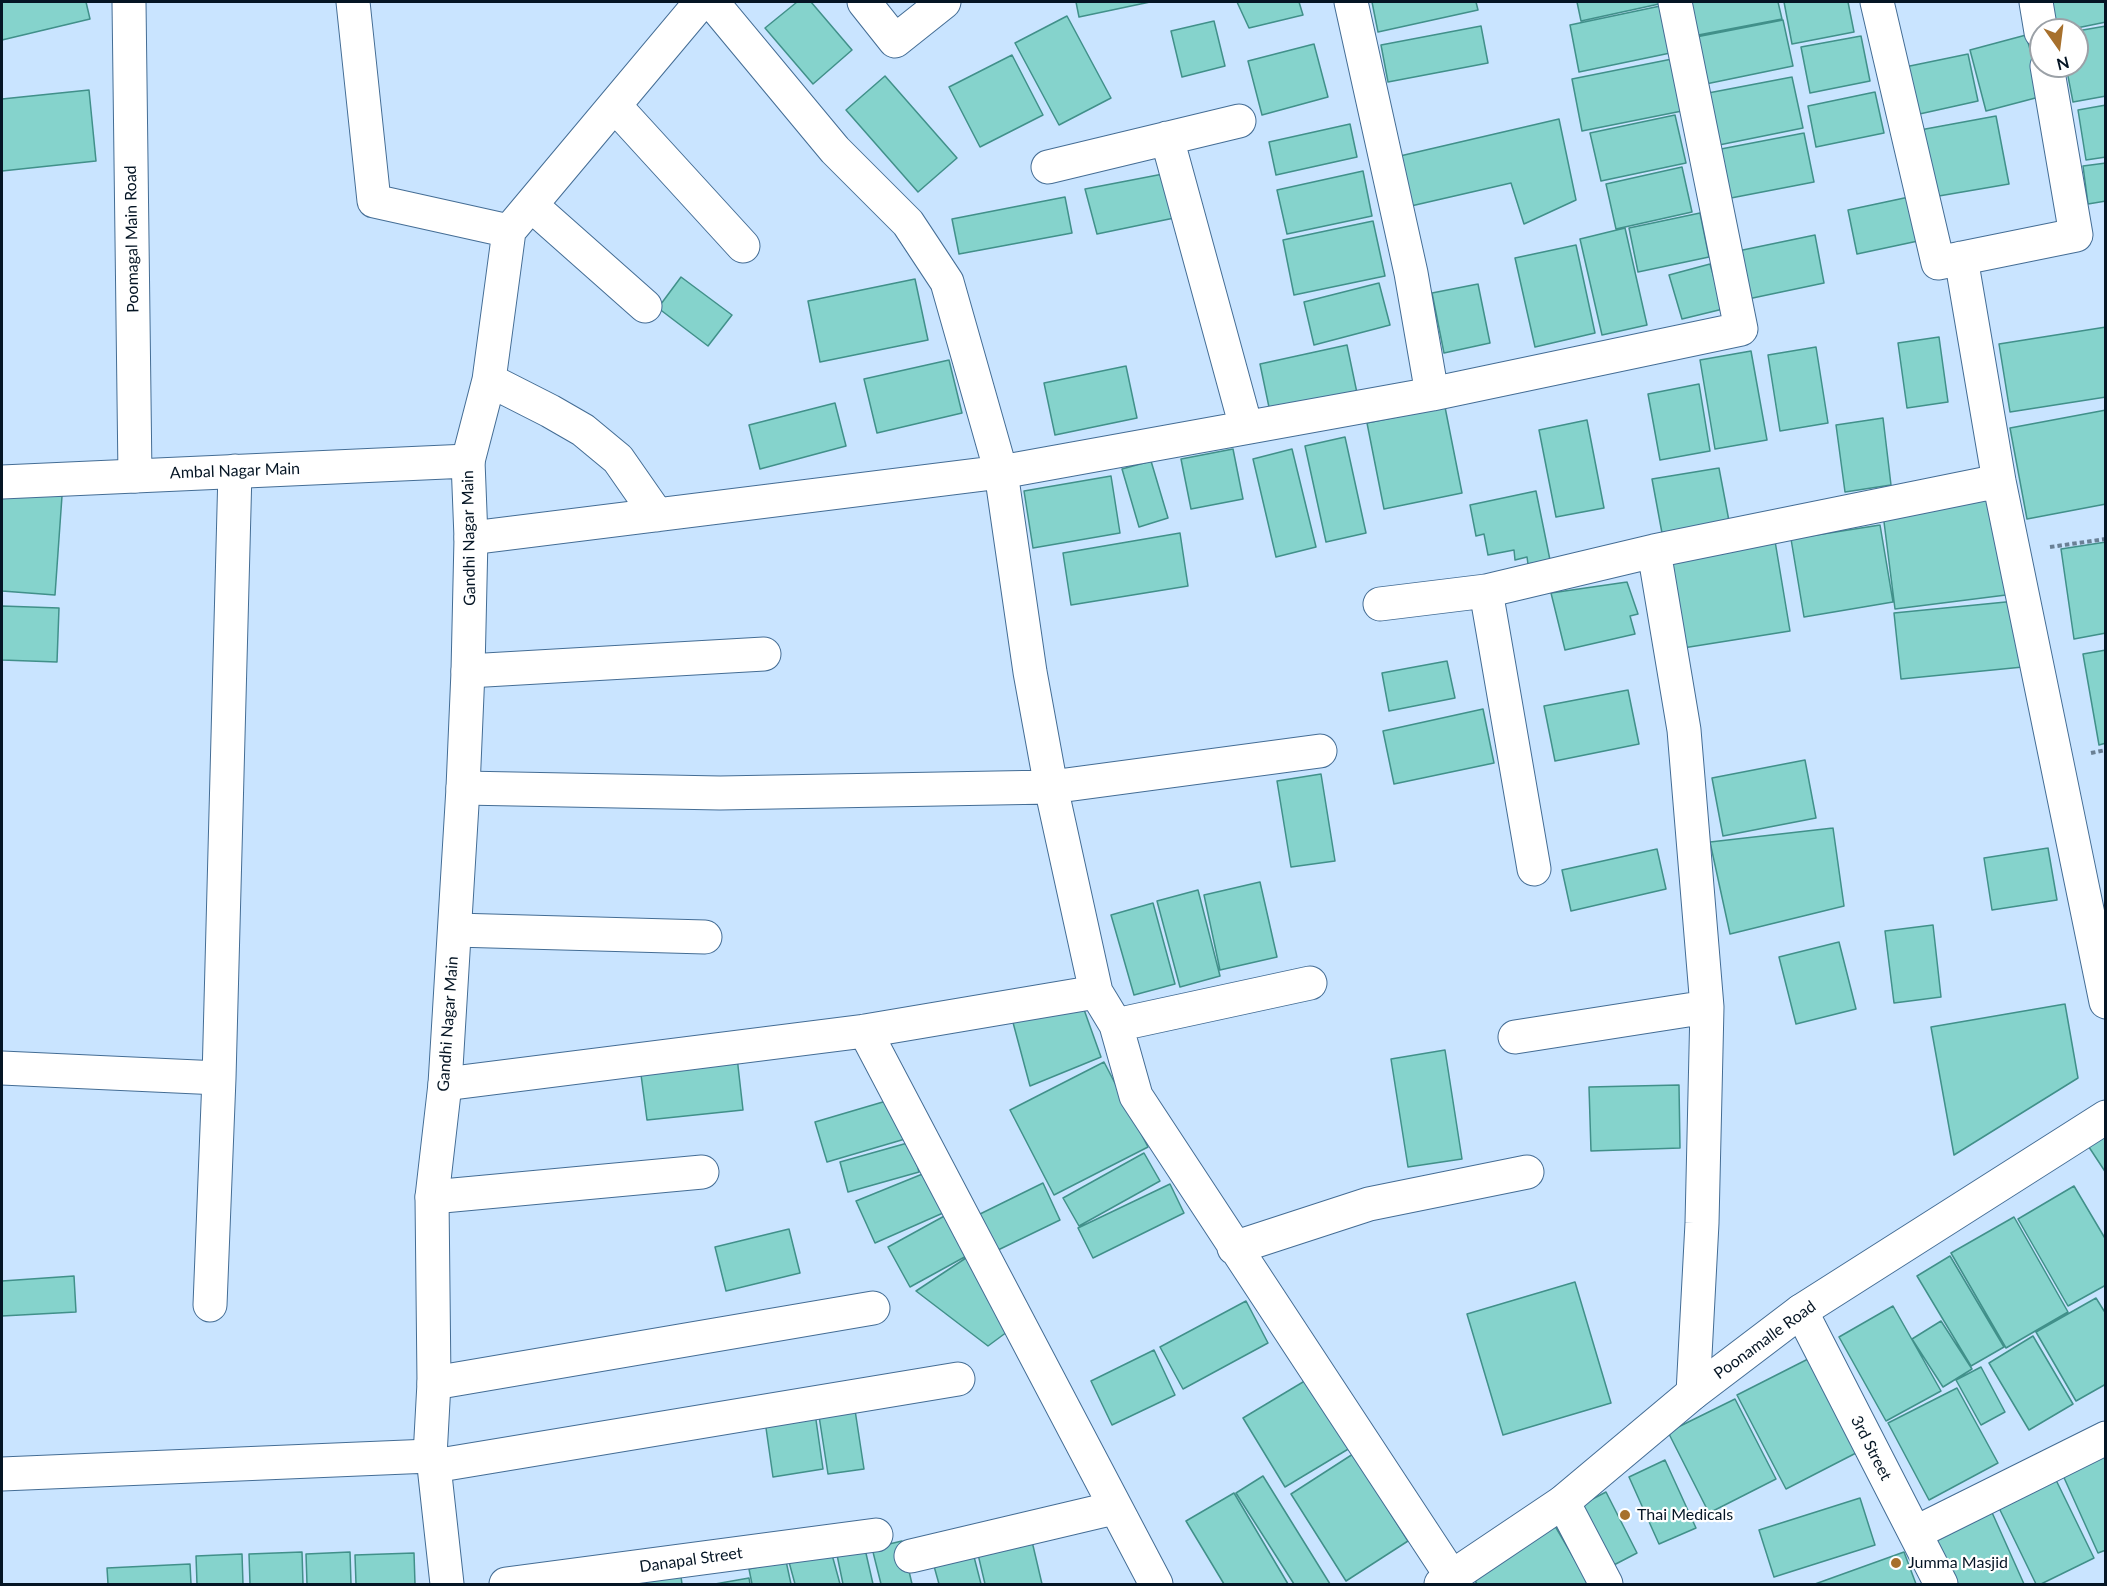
<!DOCTYPE html>
<html>
<head>
<meta charset="utf-8">
<style>
  body { margin:0 }
  #map { position:relative; width:2107px; height:1586px; overflow:hidden; background:#c9e4ff; font-family:Lato,sans-serif }
  canvas { display:block }
  .frame { position:absolute; inset:0; border:3px solid #051524; pointer-events:none }
  .north { position:absolute; left:2029px; top:18px; width:60px; height:60px; box-sizing:border-box; background:#fff; border:2px solid #9ba1a7; border-radius:50%; rotate:166deg; font-size:16px; font-weight:700; line-height:24px; text-align:center; color:#051524 }
  .north::after { content:''; display:block; margin:auto; width:21px; height:27px; background:#a7702c; clip-path:polygon(50% 0,100% 100%,50% 72%,0 100%) }
</style>
</head>
<body>
<div id="map">
<canvas width="2107" height="1586"></canvas>
<div class="frame"></div>
<div class="north">N</div>
</div>
<script>
const g = document.querySelector('canvas').getContext('2d');
g.lineJoin = 'round';
function paint(path, color) { g.fillStyle = color; g.fill(path, 'evenodd'); }
const toPath = rows => new Path2D(rows.map(r => 'M' + r).join(''));
function stroke(path, color, width, dash) { g.strokeStyle = color; g.lineWidth = width; g.lineCap = dash ? 'butt' : 'round'; g.setLineDash(dash || []); g.stroke(path); }
function drawText(font, color, halo, rows, align = 'center') {
  g.font = font + ' Lato,sans-serif'; g.lineWidth = 4.5; g.setLineDash([]); g.textBaseline = 'middle'; g.strokeStyle = halo; g.fillStyle = color; for (const [text, x, y, turn = 0] of rows) {
    g.save(); g.translate(x, y); g.rotate((+turn || 0) * Math.PI / 180); g.textAlign = isNaN(turn) ? turn : align; if (halo) g.strokeText(text, 0, 0); g.fillText(text, 0, 0); g.restore();
  }
}
const building = toPath([
  [2,2,86,2,90,19,2,40,2,2],
  [797,2,811,2,852,50,813,84,765,28,797,2],
  [1076,2,1150,2,1079,17,1076,2],
  [1237,2,1299,2,1303,15,1249,28,1237,2],
  [1372,2,1476,2,1478,10,1378,32,1372,2],
  [1577,2,1659,2,1659,4,1581,21,1577,2],
  [1686,2,1778,2,1782,19,1693,36,1686,2],
  [1784,2,1848,2,1854,32,1792,44,1784,2],
  [2052,2,2106,2,2106,22,2067,30,2057,30,2052,2],
  [1665,5,1675,52,1579,72,1570,25,1665,5],
  [1067,16,1111,98,1059,125,1015,43,1067,16],
  [1783,20,1793,66,1701,85,1691,38,1783,20],
  [1214,21,1225,66,1182,77,1171,31,1214,21],
  [1481,26,1488,63,1388,82,1381,45,1481,26],
  [2106,26,2106,96,2073,102,2066,66,2077,66,2077,31,2106,26],
  [2026,35,2043,96,1986,111,1970,50,2026,35],
  [1861,36,1870,81,1810,93,1801,47,1861,36],
  [1314,44,1328,97,1262,115,1248,61,1314,44],
  [1968,54,1978,101,1915,115,1905,67,1968,54],
  [1012,55,1043,115,980,147,949,87,1012,55],
  [1677,58,1687,110,1582,131,1572,79,1677,58],
  [885,76,957,158,918,192,846,110,885,76],
  [1792,77,1803,128,1714,146,1703,94,1792,77],
  [89,90,96,161,2,171,2,99,89,90],
  [1875,92,1884,133,1816,147,1808,106,1875,92],
  [2106,105,2106,157,2086,160,2078,110,2106,105],
  [1675,115,1686,163,1601,181,1590,133,1675,115],
  [1996,116,2009,184,1933,197,1920,130,1996,116],
  [1559,119,1576,200,1524,224,1511,183,1411,206,1400,156,1559,119],
  [1350,124,1357,157,1276,175,1269,142,1350,124],
  [1804,133,1814,182,1731,198,1721,149,1804,133],
  [2106,163,2106,201,2088,204,2083,166,2106,163],
  [1682,167,1692,212,1616,229,1606,184,1682,167],
  [1363,171,1372,216,1287,234,1277,190,1363,171],
  [1163,174,1179,217,1097,234,1085,189,1163,174],
  [1065,197,1072,233,959,254,952,219,1065,197],
  [1909,197,1918,241,1857,254,1848,210,1909,197],
  [1700,213,1709,257,1638,272,1629,228,1700,213],
  [1373,221,1385,276,1294,295,1283,240,1373,221],
  [1625,228,1647,325,1602,335,1580,239,1625,228],
  [1815,235,1824,283,1748,299,1738,251,1815,235],
  [1576,245,1595,333,1535,347,1515,258,1576,245],
  [1710,264,1723,309,1682,319,1669,275,1710,264],
  [681,277,732,315,708,346,658,308,681,277],
  [915,279,928,340,820,362,808,301,915,279],
  [1379,283,1390,325,1314,345,1304,302,1379,283],
  [1478,284,1490,343,1444,353,1432,293,1478,284],
  [2106,327,2106,397,2010,412,1999,344,2106,327],
  [1939,337,1948,402,1907,408,1898,343,1939,337],
  [1347,345,1357,393,1270,412,1260,364,1347,345],
  [1816,347,1828,423,1780,431,1768,355,1816,347],
  [1751,351,1767,440,1715,449,1700,360,1751,351],
  [949,360,962,413,877,433,864,379,949,360],
  [1126,366,1137,418,1055,435,1044,383,1126,366],
  [1699,384,1710,451,1660,460,1648,394,1699,384],
  [835,403,846,446,760,469,749,425,835,403],
  [1445,407,1462,493,1384,509,1367,423,1445,407],
  [2106,410,2106,504,2027,519,2010,428,2106,410],
  [1883,418,1891,485,1845,492,1836,425,1883,418],
  [1587,420,1604,508,1556,517,1539,430,1587,420],
  [1345,437,1366,533,1326,542,1305,446,1345,437],
  [1233,449,1243,499,1191,509,1181,459,1233,449],
  [1292,449,1316,547,1276,557,1253,459,1292,449],
  [1151,461,1168,518,1139,527,1122,469,1151,461],
  [1719,468,1729,521,1662,533,1652,479,1719,468],
  [1111,476,1120,533,1033,548,1024,491,1111,476],
  [1536,491,1550,560,1528,564,1527,557,1515,560,1514,550,1488,555,1484,534,1476,536,1470,505,1536,491],
  [2,493,62,496,55,595,2,591,2,493],
  [1994,499,2006,595,1895,609,1883,514,1994,499],
  [1880,525,1893,602,1804,617,1791,539,1880,525],
  [1180,533,1188,586,1071,605,1063,553,1180,533],
  [1774,535,1790,631,1683,648,1667,553,1774,535],
  [2106,542,2106,633,2074,639,2061,549,2106,542],
  [1627,582,1638,614,1630,616,1635,634,1565,650,1551,593,1627,582],
  [2016,601,2023,667,1901,679,1894,613,2016,601],
  [2,606,59,608,57,662,2,660,2,606],
  [2106,650,2106,743,2099,745,2083,654,2106,650],
  [1447,661,1455,698,1389,711,1382,673,1447,661],
  [1628,690,1639,744,1555,761,1544,706,1628,690],
  [1483,709,1494,763,1394,784,1383,731,1483,709],
  [1805,760,1816,818,1723,836,1712,778,1805,760],
  [1321,774,1335,861,1291,867,1277,781,1321,774],
  [1833,828,1844,906,1730,934,1710,842,1833,828],
  [2048,848,2057,900,1992,910,1984,858,2048,848],
  [1657,849,1666,889,1571,911,1562,870,1657,849],
  [1260,882,1277,957,1220,970,1204,895,1260,882],
  [1198,890,1220,976,1180,987,1157,901,1198,890],
  [1153,903,1175,984,1134,995,1111,915,1153,903],
  [1933,925,1941,997,1894,1003,1885,931,1933,925],
  [1839,942,1856,1009,1796,1024,1779,957,1839,942],
  [1082,1004,1101,1057,1030,1086,1011,1015,1082,1004],
  [2065,1004,2078,1078,1954,1155,1931,1027,2065,1004],
  [1445,1050,1462,1159,1408,1167,1391,1059,1445,1050],
  [737,1057,743,1110,647,1120,640,1067,737,1057],
  [1104,1062,1148,1147,1054,1195,1010,1110,1104,1062],
  [1679,1085,1680,1148,1591,1151,1589,1087,1679,1085],
  [893,1099,905,1139,827,1162,815,1122,893,1099],
  [2106,1128,2106,1173,2085,1141,2106,1128],
  [911,1142,919,1172,848,1192,840,1162,911,1142],
  [1144,1153,1160,1181,1079,1226,1063,1198,1144,1153],
  [925,1173,943,1213,875,1243,856,1201,925,1173],
  [1043,1183,1060,1220,996,1251,978,1215,1043,1183],
  [1170,1184,1184,1213,1093,1258,1078,1228,1170,1184],
  [2074,1186,2106,1240,2106,1285,2068,1306,2018,1219,2074,1186],
  [948,1214,970,1254,910,1287,888,1247,948,1214],
  [2014,1217,2068,1312,2006,1348,1951,1253,2014,1217],
  [789,1229,800,1273,726,1291,715,1247,789,1229],
  [969,1256,1011,1329,988,1346,916,1291,969,1256],
  [1950,1256,2004,1347,1971,1366,1917,1276,1950,1256],
  [74,1276,76,1312,2,1316,2,1281,74,1276],
  [1575,1282,1611,1403,1503,1435,1467,1314,1575,1282],
  [2096,1298,2106,1314,2106,1384,2076,1401,2036,1332,2096,1298],
  [1246,1301,1268,1343,1183,1389,1160,1347,1246,1301],
  [1893,1306,1941,1391,1886,1421,1839,1337,1893,1306],
  [1941,1321,1972,1369,1943,1387,1912,1339,1941,1321],
  [2033,1336,2073,1404,2029,1430,1989,1363,2033,1336],
  [1154,1350,1175,1395,1112,1425,1091,1381,1154,1350],
  [1810,1358,1858,1452,1786,1489,1737,1395,1810,1358],
  [1981,1367,2005,1412,1981,1425,1956,1380,1981,1367],
  [1313,1376,1355,1445,1285,1487,1243,1418,1313,1376],
  [1957,1388,1998,1463,1929,1500,1888,1423,1957,1388],
  [1735,1399,1776,1479,1709,1513,1668,1432,1735,1399],
  [855,1410,864,1469,828,1474,819,1416,855,1410],
  [815,1413,823,1469,773,1477,765,1421,815,1413],
  [2106,1451,2106,1550,2098,1553,2061,1471,2106,1451],
  [1353,1454,1408,1541,1346,1581,1291,1494,1353,1454],
  [1665,1460,1696,1528,1659,1544,1629,1477,1665,1460],
  [1263,1476,1330,1584,1294,1584,1236,1493,1263,1476],
  [2056,1480,2094,1558,2041,1584,2036,1584,1999,1508,2056,1480],
  [1606,1492,1637,1553,1610,1567,1579,1506,1606,1492],
  [1234,1493,1288,1584,1224,1584,1186,1521,1234,1493],
  [1860,1498,1875,1545,1774,1577,1759,1530,1860,1498],
  [1990,1508,2024,1584,1950,1584,1928,1535,1990,1508],
  [1555,1526,1589,1584,1477,1584,1471,1574,1555,1526],
  [1031,1537,1042,1584,985,1584,977,1550,1031,1537],
  [902,1541,912,1584,881,1584,872,1548,902,1541],
  [865,1549,873,1584,843,1584,837,1555,865,1549],
  [972,1549,981,1584,939,1584,932,1559,972,1549],
  [831,1551,840,1584,795,1584,789,1562,831,1551],
  [302,1552,303,1584,250,1584,249,1554,302,1552],
  [350,1552,351,1584,307,1584,306,1554,350,1552],
  [1904,1552,1916,1584,1815,1584,1904,1552],
  [414,1553,415,1584,356,1584,355,1555,414,1553],
  [242,1554,243,1584,197,1584,196,1556,242,1554],
  [786,1561,791,1584,752,1584,749,1569,786,1561],
  [190,1564,191,1584,108,1584,107,1568,190,1564],
  [680,1569,682,1584,632,1584,631,1579,680,1569],
  [749,1578,750,1584,715,1584,749,1578]
]);
const path = toPath([
  [2050,547,2106,539],
  [2091,753,2106,750]
]);
const minor = toPath([
  [129,2,135,476],
  [353,2,374,201,509,231],
  [712,2,835,150,908,223,947,282,1001,472,1030,672,1051,787,1096,992,1116,1025,1136,1096,1452,1577],
  [864,2,895,41,944,2],
  [1351,2,1411,273,1432,394],
  [1877,2,1938,263,2076,235,2047,66],
  [2036,2,2041,32],
  [615,106,743,246],
  [1167,138,1246,427],
  [1048,167,1239,121],
  [531,205,645,306],
  [1961,258,1999,481,2106,1002],
  [489,380,550,411,583,430,618,459,657,515],
  [468,461,489,380,509,231,701,2],
  [471,538,1001,472,1432,394,1741,329,1675,2],
  [1654,551,1684,730,1707,1007,1702,1223,1693,1393],
  [1380,604,1486,591],
  [468,671,764,654],
  [463,788,720,793,1051,787,1320,751],
  [1534,869,1486,591,1654,551,1999,481],
  [455,930,705,937],
  [1116,1025,1310,983],
  [865,1031,1156,1584],
  [1515,1037,1707,1007],
  [2,1068,219,1078,235,471],
  [445,1084,865,1031,1096,992],
  [432,1197,702,1172],
  [1234,1248,1369,1204,1527,1172],
  [210,1305,219,1078],
  [1801,1311,1941,1584],
  [434,1383,873,1308],
  [434,1466,958,1379],
  [2,1474,430,1456],
  [1563,1502,1606,1584],
  [1915,1533,2106,1438],
  [911,1556,1114,1508,1116,1511],
  [506,1584,876,1535]
]);
const tertiary = toPath([
  [2,482,468,461,471,538,468,671,463,788,445,1084,432,1197,434,1383,430,1456,434,1466,447,1584],
  [1441,1584,1563,1502,1693,1393,1801,1311,2106,1117]
]);
const markers = [
  [1625,1515,6,"#a7702c"],
  [1896,1563,6,"#a7702c"]
];
const streetNames = [
  ["Poomagal Main Road",132,239,-91],
  ["Ambal Nagar Main",235,471,-2],
  ["Gandhi Nagar Main",469,538,-91],
  ["Gandhi Nagar Main",448,1024,-86],
  ["Poonamalle Road",1765,1340,-36],
  ["3rd Street",1871,1448,63],
  ["Danapal Street",691,1560,-8]
];
const poiNames = [
  ["Thai Medicals",1637,1515],
  ["Jumma Masjid",1908,1563]
];
paint(building, '#85d3cc');
stroke(building, '#41908a', 1.5);
stroke(minor, '#446d95', 35);
stroke(tertiary, '#446d95', 35);
stroke(path, '#6a8095', 4, [4.5, 3]);
stroke(minor, '#fff', 33);
stroke(tertiary, '#fff', 33);
for (const [x, y, r, color] of markers) { const dot = new Path2D(); dot.arc(x, y, r, 0, 2 * Math.PI); g.fillStyle = color; g.fill(dot); stroke(dot, '#fff', 2); }
drawText('16px', '#051524', '#fff', streetNames);
drawText('16px', '#051524', '#fff', poiNames, 'left');
</script>
</body>
</html>
